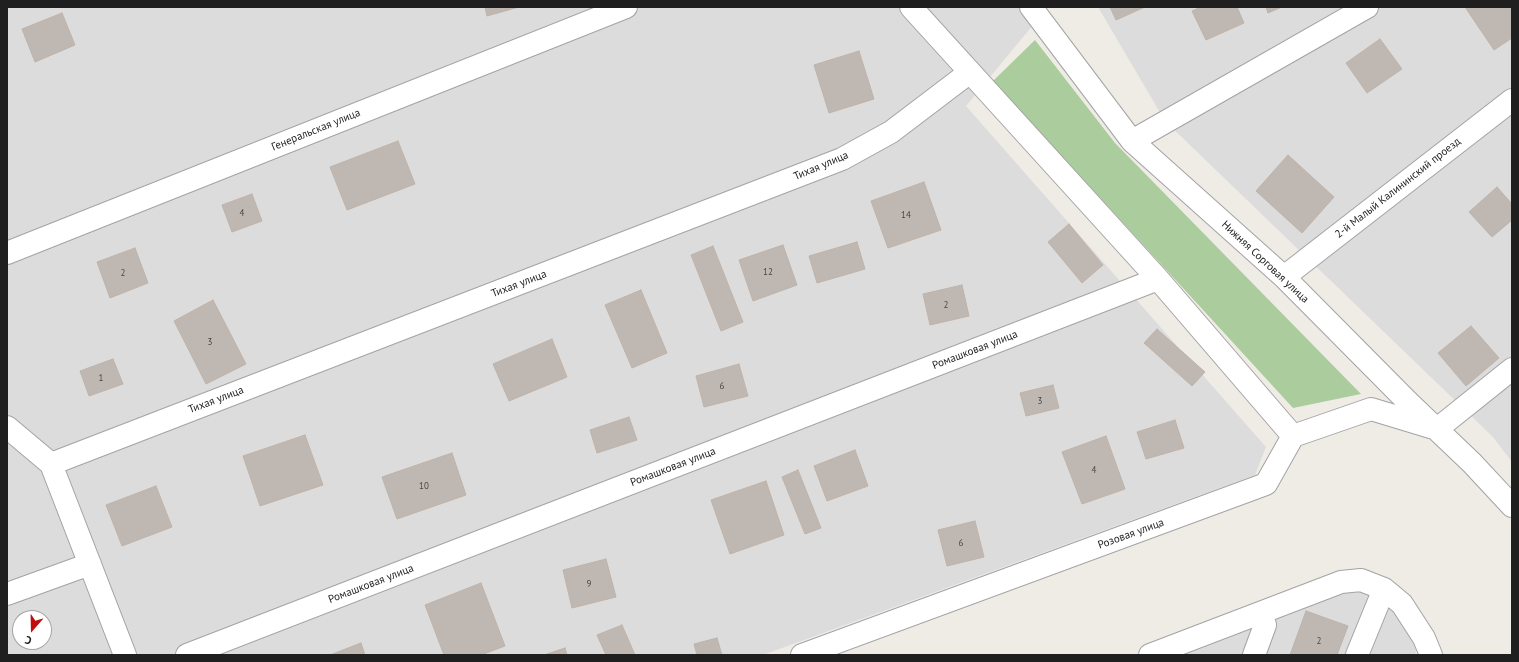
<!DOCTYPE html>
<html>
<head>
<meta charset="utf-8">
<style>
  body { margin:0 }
  #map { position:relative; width:1519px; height:662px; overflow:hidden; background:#efece6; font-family:"PT Sans",sans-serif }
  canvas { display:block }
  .frame { position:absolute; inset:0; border:8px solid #1f1f1f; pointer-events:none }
  .north { position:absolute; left:12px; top:610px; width:40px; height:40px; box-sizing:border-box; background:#fff; border:1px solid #a5a5a5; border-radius:50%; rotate:200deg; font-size:11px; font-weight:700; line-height:16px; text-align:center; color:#1f1f1f }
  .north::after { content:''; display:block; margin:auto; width:14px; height:18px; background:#c10c0d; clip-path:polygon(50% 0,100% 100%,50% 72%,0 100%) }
</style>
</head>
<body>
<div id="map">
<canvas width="1519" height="662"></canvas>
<div class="frame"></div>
<div class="north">С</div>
</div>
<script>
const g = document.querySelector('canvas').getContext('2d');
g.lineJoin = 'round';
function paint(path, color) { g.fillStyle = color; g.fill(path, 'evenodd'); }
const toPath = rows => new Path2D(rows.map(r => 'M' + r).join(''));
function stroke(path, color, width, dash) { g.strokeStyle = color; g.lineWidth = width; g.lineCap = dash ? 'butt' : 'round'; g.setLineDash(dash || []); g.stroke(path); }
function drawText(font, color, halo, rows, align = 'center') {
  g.font = font + ' "PT Sans",sans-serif'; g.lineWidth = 3; g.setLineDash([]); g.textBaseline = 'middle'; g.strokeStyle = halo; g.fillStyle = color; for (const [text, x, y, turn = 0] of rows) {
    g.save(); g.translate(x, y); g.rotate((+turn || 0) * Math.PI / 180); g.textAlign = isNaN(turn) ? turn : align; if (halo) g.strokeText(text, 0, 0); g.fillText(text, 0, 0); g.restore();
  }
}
const residential = toPath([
  [7,7,1048,7,966,106,1266,447,1255,475,763,655,7,655],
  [20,618,44,618,44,642,20,642],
  [1098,7,1512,7,1512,462,1493,437,1165,121],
  [1341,589,1369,592,1396,609,1417,647,1415,655,1166,655]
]);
const forest = toPath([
  [1035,40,1115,143,1361,394,1293,408,993,81]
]);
const building = toPath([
  [485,7,519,7,487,16,485,7],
  [1110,7,1145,7,1116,20,1110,7],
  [1201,7,1237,7,1244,23,1206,40,1192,11,1201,7],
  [1266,7,1282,7,1268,13,1266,7],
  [1465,7,1512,7,1512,38,1494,50,1465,7],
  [62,13,75,45,35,62,22,29,62,13],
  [1380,39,1402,69,1367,93,1346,63,1380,39],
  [859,51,874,99,829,113,814,65,859,51],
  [398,141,415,184,347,210,330,167,398,141],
  [1288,155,1334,197,1302,233,1256,191,1288,155],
  [924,182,941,230,888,248,871,201,924,182],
  [1497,187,1512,204,1512,220,1492,237,1469,212,1497,187],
  [252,194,262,221,232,232,222,205,252,194],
  [1069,224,1103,265,1082,283,1048,242,1069,224],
  [857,242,865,269,817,283,809,256,857,242],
  [783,245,797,285,753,301,739,260,783,245],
  [713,246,743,322,721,331,691,255,713,246],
  [135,248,148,283,110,298,97,262,135,248],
  [962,285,969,316,930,325,923,294,962,285],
  [641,290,667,353,632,368,605,305,641,290],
  [213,300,246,364,206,384,174,321,213,300],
  [1471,326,1499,358,1466,386,1438,353,1471,326],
  [1157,329,1205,372,1192,386,1144,343,1157,329],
  [552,339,567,377,509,401,493,364,552,339],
  [113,359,123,384,89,396,80,371,113,359],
  [739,364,748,396,704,407,696,376,739,364],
  [1053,385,1059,408,1026,416,1020,393,1053,385],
  [629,417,637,440,597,453,590,430,629,417],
  [1175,420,1184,448,1146,459,1137,432,1175,420],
  [305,435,323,485,260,506,243,456,305,435],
  [1106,436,1125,489,1082,504,1062,452,1106,436],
  [855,450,868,486,827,501,814,466,855,450],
  [452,453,466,495,397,519,382,477,452,453],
  [798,470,821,528,805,534,782,477,798,470],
  [766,481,784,535,730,554,711,500,766,481],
  [156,486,172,527,122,546,106,505,156,486],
  [975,521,984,557,947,566,938,530,975,521],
  [606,559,616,597,572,608,563,570,606,559],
  [481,583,505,646,481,655,444,655,425,605,481,583],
  [1306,611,1348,626,1337,655,1290,655,1306,611],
  [622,625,635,655,606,655,597,635,622,625],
  [717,638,722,655,697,655,694,644,717,638],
  [361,643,365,655,330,655,361,643],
  [565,648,567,655,544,655,565,648]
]);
const minor = toPath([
  [911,7,1158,279,1293,436],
  [1031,7,1132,141,1284,277,1408,402,1472,463,1512,506],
  [1132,141,1367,7],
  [7,253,626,7],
  [1284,277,1512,100],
  [7,427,51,464,125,655],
  [51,464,842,159,891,132,970,72],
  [7,594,90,564],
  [187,655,1158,279],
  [802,655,1266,484,1293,436,1371,409,1437,429,1512,369],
  [1150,655,1341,582,1361,580,1384,589,1402,604,1424,638,1431,655],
  [1254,655,1265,625,1261,613],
  [1357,655,1384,589]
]);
const numberNames = [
  ["4",242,213],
  ["14",906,215],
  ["12",768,272],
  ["2",123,273],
  ["2",946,305],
  ["3",210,342],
  ["1",101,378],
  ["6",722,386],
  ["3",1040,401],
  ["4",1094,470],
  ["10",424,486],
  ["6",961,543],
  ["9",589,584],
  ["2",1319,641]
];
const streetNames = [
  ["Генеральская улица",316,130,-22],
  ["Тихая улица",821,166,-23],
  ["2-й Малый Калининский проезд",1398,188,-38],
  ["Нижняя Сорговая улица",1265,262,43],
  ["Тихая улица",519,284,-21],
  ["Ромашковая улица",975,350,-21],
  ["Тихая улица",216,400,-21],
  ["Ромашковая улица",673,467,-21],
  ["Розовая улица",1131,534,-20],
  ["Ромашковая улица",371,584,-21]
];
paint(residential, '#dddcdc');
paint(forest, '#abcc9d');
paint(building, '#bfb8b2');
stroke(building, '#c0b3a9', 1);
stroke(minor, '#a3a3a3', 24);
stroke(minor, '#fff', 22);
drawText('9px', '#474544', null, numberNames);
drawText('11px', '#1f1f1f', '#fff', streetNames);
</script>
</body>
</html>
